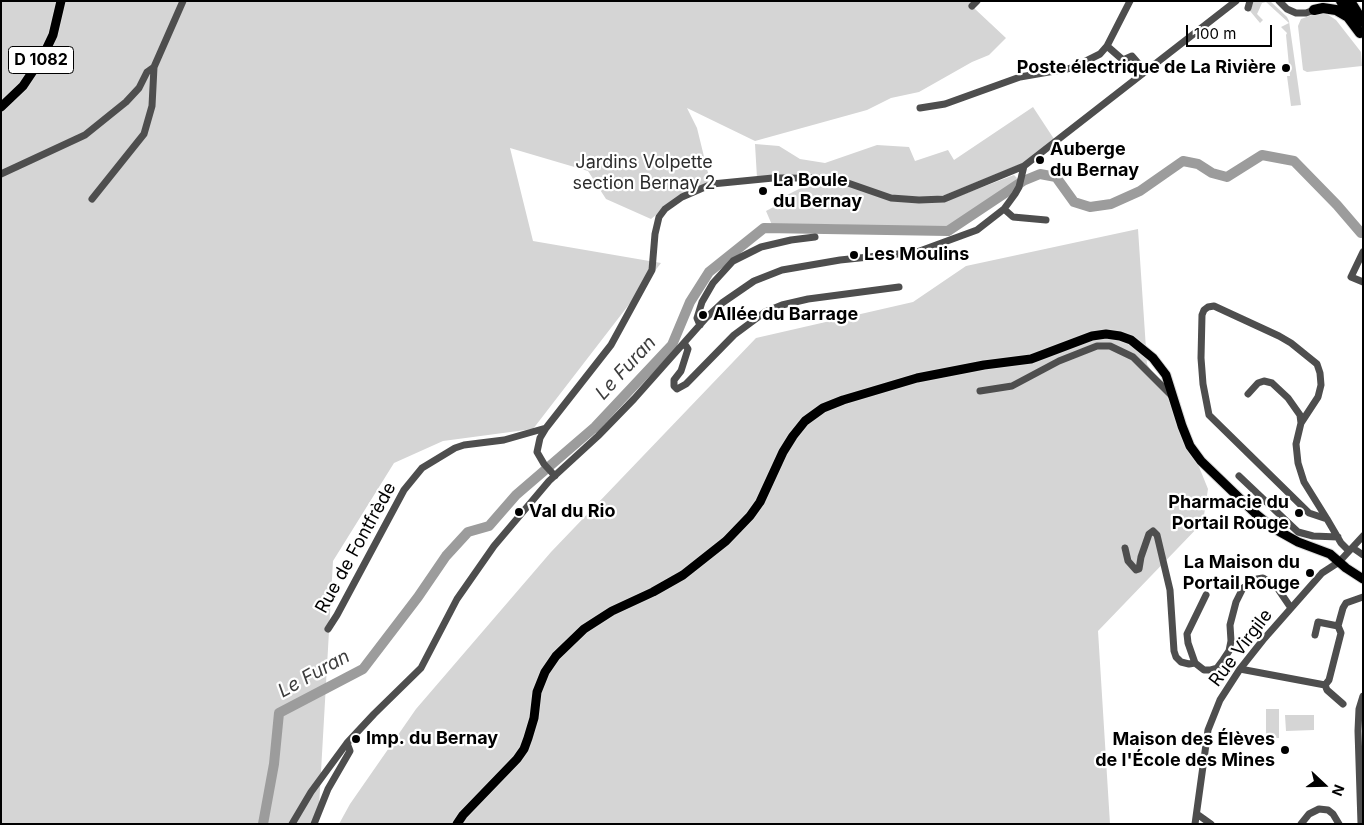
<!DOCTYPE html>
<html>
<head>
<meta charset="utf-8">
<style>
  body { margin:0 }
  #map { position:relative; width:1364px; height:825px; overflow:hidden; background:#fff; font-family:Inter,sans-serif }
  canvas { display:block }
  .frame { position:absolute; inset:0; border:2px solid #000; pointer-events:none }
  .north { position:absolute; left:1299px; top:760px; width:50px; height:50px; -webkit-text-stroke:4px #fff; paint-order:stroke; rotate:111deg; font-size:14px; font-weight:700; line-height:20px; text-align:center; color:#000 }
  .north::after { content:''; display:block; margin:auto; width:18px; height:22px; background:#000; clip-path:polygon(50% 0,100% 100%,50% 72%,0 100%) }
  .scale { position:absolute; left:1186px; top:25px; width:86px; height:22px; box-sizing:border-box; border:2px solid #000; border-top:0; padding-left:6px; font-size:15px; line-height:18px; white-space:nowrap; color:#000; -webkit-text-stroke:4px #fff; paint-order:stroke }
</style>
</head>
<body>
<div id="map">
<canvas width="1364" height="825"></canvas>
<div class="frame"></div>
<div class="north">N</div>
<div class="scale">100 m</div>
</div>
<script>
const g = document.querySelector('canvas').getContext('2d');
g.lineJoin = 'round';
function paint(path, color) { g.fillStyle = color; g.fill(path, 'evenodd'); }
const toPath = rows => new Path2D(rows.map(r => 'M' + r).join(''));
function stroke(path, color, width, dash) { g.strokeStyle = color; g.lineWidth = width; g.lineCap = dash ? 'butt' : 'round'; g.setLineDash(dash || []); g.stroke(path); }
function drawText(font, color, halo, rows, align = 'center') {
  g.font = font + ' Inter,sans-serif'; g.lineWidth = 4.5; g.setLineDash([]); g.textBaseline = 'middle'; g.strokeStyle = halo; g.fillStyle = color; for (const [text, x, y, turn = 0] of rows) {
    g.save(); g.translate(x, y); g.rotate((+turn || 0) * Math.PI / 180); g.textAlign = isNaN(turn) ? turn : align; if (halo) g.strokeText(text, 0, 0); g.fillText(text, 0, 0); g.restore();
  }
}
const green = toPath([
  [1,1,973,1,975,9,1006,38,989,55,972,62,919,92,891,98,867,110,755,141,687,108,697,128,710,181,678,197,651,219,606,199,588,171,510,148,533,241,661,263,533,429,443,441,394,463,333,561,318,824,1,824],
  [1254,1,1270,1,1287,17,1289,21,1301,105,1291,106,1287,76,1290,76,1286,35,1287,33,1281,27,1289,23,1266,2,1262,3,1258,12,1257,14,1263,20,1260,23,1250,11],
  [1320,12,1327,14,1336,20,1361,52,1362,66,1307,72,1303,70,1298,26,1301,19],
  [1033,107,1054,139,1023,163,945,195,921,198,890,196,837,178,796,174,757,178,755,144,779,146,800,159,825,163,877,145,909,147,915,161,948,150,954,160],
  [1014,175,1017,178,1016,181,963,218,944,229,822,224,799,226,772,225,766,211,787,200,785,196,819,179,839,182,869,193,946,201],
  [1138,229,1147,364,1176,410,1208,489,1203,522,1098,631,1110,824,339,824,350,804,416,709,551,552,756,338,913,302,966,266],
  [1266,709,1279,709,1279,738,1266,738],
  [1285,715,1314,715,1314,730,1286,731]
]);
const river = toPath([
  [263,824,274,764,279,713,363,669,418,597,446,556,468,532,489,526,516,495,595,427,672,345,690,302,709,272,764,228,948,231,1023,181,1040,174,1056,177,1074,202,1090,207,1111,204,1140,191,1183,161,1198,164,1212,173,1227,177,1262,155,1294,161,1337,205,1361,233]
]);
const minor = toPath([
  [1279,1,1287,9,1296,13,1306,13,1314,10],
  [972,6,977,1],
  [1248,8,1250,1],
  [1107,46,1123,60,1132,56,1145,71],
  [920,108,945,104,1020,77,1072,68,1100,54,1107,46,1130,1],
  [1,174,85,135,126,102,139,88,147,72,154,67],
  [92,199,144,134,152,106,154,67,183,1],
  [1004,209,1013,217,1046,220],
  [1363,252,1351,277,1363,282],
  [700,325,697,318,702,302,713,283,733,261,761,247,791,240,815,237],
  [684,343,688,349,681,371,674,380,674,386,677,389,686,384,734,335,765,312,782,305,808,299,899,287],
  [980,391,1012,386,1059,361,1097,346,1110,346,1133,357,1172,396],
  [1248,394,1258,383,1264,381,1272,383,1288,398,1300,415,1301,423],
  [546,428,540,438,537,452,544,464,555,476],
  [1239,476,1298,532,1313,536,1338,537],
  [1327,519,1309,513,1209,415,1203,384,1201,358,1202,315,1204,310,1208,307,1214,306,1279,336,1291,343,1317,364,1320,373,1321,385,1318,397,1301,423,1296,444,1298,463,1304,482,1327,519,1341,543,1349,551],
  [1125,548,1128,561,1136,570,1139,569,1141,557,1149,534,1153,531,1157,535,1170,590,1174,651,1176,657,1181,662,1189,664,1195,663],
  [1353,548,1363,555],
  [1206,595,1187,634,1188,643,1195,663,1204,670,1210,670,1217,668,1223,660,1229,651,1231,641,1230,625,1236,602,1243,588,1257,579,1263,578,1276,586,1291,608],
  [328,629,337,615,404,490,422,468,455,448,464,445,504,440,546,428,611,345,652,270,655,234,659,217,665,209,682,197,712,184,773,178,816,178,845,182,891,198,919,200,944,199,1024,166,1236,1],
  [1315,635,1318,622,1338,626],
  [1240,669,1325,685,1329,680,1341,633,1338,626,1343,608,1346,603,1363,597],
  [1325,685,1327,690,1343,704],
  [1197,814,1211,824],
  [292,824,311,792,347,743,374,714,421,668,457,599,494,546,549,481,598,436,634,399,706,318,722,303,754,281,782,270,840,260,917,252,977,230,1004,209,1015,194,1019,187,1024,166],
  [314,824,328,789,350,751,347,743],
  [1195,824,1208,730,1220,700,1240,669,1263,640,1322,573,1339,562,1363,536],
  [1301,824,1309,814,1319,809,1328,810,1333,814,1339,824],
  [1361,824,1358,731,1359,709,1363,696]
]);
const major = toPath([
  [1,107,23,86,43,56,53,35,61,1],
  [457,824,463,815,517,759,524,749,528,738,534,718,537,692,545,672,556,656,584,629,612,611,653,592,683,575,726,541,750,516,760,502,783,452,793,436,805,421,823,408,843,400,917,378,984,365,1031,359,1092,336,1106,334,1120,336,1131,340,1153,358,1166,375,1182,426,1190,446,1201,461,1256,514,1273,528,1298,542,1330,554,1346,568,1363,579]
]);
const highway = toPath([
  [1341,1,1351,18],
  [1350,1,1363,22],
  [1314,10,1323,8,1336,10,1348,17,1360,33]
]);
const markers = [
  [1286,68,5,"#000"],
  [1040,160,5,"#000"],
  [763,191,5,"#000"],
  [854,255,5,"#000"],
  [703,315,5,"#000"],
  [519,512,5,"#000"],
  [1299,513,5,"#000"],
  [1310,573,5,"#000"],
  [356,739,5,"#000"],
  [1285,750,5,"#000"]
];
const shields = [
  [41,60,65]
];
const shieldNames = [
  ["D 1082",41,60]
];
const poiNames = [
  ["Poste électrique de La Rivière",1276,68,"right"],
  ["Auberge",1050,150],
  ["du Bernay",1050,171],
  ["La Boule",773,181],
  ["du Bernay",773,202],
  ["Les Moulins",864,255],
  ["Allée du Barrage",713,315],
  ["Pharmacie du",1289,503,"right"],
  ["Portail Rouge",1289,524,"right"],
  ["Val du Rio",529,512],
  ["La Maison du",1300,563,"right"],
  ["Portail Rouge",1300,584,"right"],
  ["Imp. du Bernay",366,739],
  ["Maison des Élèves",1275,740,"right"],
  ["de l'École des Mines",1275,761,"right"]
];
const parkNames = [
  ["Jardins Volpette",644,163],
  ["section Bernay 2",644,184]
];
const streetNames = [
  ["Rue de Fontfrède",356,548,-61],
  ["Rue Virgile",1241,648,-53]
];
const waterNames = [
  ["Le Furan",626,368,-47],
  ["Le Furan",314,674,-29]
];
paint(green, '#d5d5d5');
stroke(river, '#9c9c9c', 10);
stroke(major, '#dbdbdb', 11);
stroke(highway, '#dbdbdb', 12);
stroke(minor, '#4e4e4e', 7);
stroke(major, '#000', 9);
stroke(highway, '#000', 10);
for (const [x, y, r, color] of markers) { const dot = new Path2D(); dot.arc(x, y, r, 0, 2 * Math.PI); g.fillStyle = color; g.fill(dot); stroke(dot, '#fff', 2); }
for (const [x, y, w] of shields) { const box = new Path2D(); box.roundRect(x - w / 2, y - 13.5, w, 27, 4); g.fillStyle = '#fff'; g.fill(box); stroke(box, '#000', 1); }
drawText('bold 16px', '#000', null, shieldNames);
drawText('bold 18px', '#000', '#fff', poiNames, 'left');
drawText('18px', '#2c2c2c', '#fff', parkNames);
drawText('18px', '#000', '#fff', streetNames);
drawText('italic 19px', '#3d3d3d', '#fff', waterNames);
</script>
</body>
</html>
